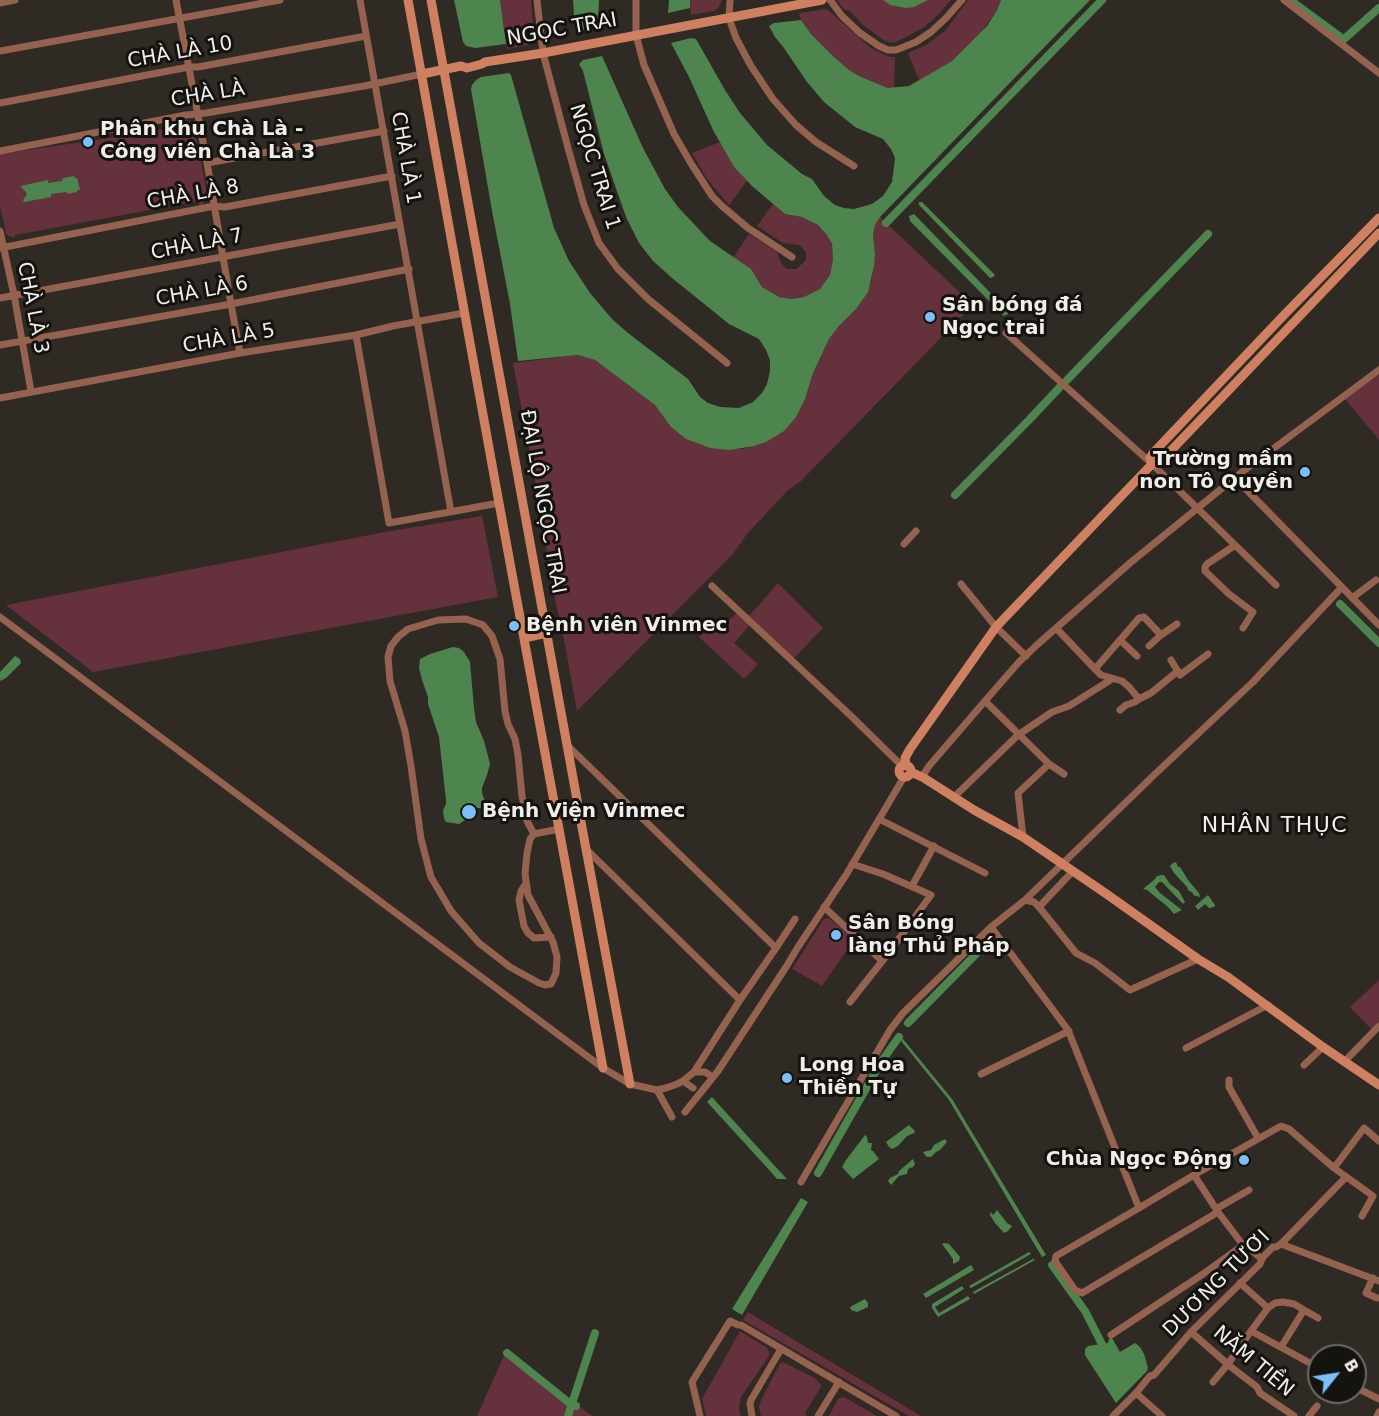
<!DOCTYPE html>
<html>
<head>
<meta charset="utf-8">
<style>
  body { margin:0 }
  #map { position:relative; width:1379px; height:1416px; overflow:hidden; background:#2f2a24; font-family:"DejaVu Sans",sans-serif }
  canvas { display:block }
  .north { position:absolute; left:1307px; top:1344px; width:60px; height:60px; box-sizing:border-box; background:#151310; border:2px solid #6d6b67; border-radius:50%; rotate:60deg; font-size:16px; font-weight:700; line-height:24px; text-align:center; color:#f1eeea }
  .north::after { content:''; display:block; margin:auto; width:21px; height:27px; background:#7bbef8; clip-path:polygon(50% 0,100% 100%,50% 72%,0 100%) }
</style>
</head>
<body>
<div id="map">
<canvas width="1379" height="1416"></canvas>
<div class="north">B</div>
</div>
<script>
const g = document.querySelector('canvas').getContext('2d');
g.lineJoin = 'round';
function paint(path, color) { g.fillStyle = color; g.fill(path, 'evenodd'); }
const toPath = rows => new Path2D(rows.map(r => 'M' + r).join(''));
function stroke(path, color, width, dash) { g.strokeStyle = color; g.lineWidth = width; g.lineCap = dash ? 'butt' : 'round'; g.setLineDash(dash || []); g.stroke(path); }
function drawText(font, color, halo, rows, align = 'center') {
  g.font = font + ' "DejaVu Sans",sans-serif'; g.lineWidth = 6; g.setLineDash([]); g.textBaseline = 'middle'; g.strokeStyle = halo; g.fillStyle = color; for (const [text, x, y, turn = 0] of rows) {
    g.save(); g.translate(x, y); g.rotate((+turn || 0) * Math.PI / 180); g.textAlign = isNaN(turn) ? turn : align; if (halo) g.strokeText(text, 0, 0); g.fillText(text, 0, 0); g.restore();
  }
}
const green = toPath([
  [500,0,531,0,534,36,532,43,528,45,507,49],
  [690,0,722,0,718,8,714,11,691,15],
  [837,0,951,0,934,19,923,28,894,43,885,41,863,25,850,11,845,10,842,7],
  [968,0,1001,0,997,10,980,34,952,61,919,80,908,53,926,45,945,31],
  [825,9,828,10,871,48,890,57,895,57,894,88,888,88,859,76,849,70,833,56,811,34,801,20,799,13],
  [187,120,193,123,202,166,207,195,203,204,200,206,198,201,21,234,15,235,15,238,8,236,6,233,0,206,0,154,83,142,158,130,183,124,183,121],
  [720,142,734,167,747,181,729,205,707,179,692,153],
  [773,204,785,214,802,217,818,225,827,235,832,245,833,260,830,275,820,289,804,297,791,299,779,297,768,292,762,287,756,277,733,258,749,234,777,252,781,263,787,269,796,269,803,263,806,259,806,253,800,245,783,243,757,226],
  [880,217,973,305,801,481,788,490,747,534,733,554,577,711,565,645,553,590,540,508,513,363,578,355,595,360,655,405,671,427,686,439,710,448,742,449,766,442,805,399,813,373,829,339,838,327,856,309,871,282,875,254,873,235,875,225],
  [1379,375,1379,440,1345,399],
  [482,516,498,597,93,672,6,605,385,532],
  [778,583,823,628,791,661,752,623,734,643,758,664,744,679,699,637,709,628,729,620,739,611,750,615],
  [829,918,854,940,822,986,792,969,824,919],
  [1379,980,1379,1021,1371,1029,1350,1007],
  [748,1312,806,1347,921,1416,909,1416,743,1320],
  [740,1331,767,1348,769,1352,769,1356,741,1397,739,1408,740,1416,706,1416,702,1399],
  [506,1351,553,1389,593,1416,477,1416],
  [783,1362,815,1378,821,1385,821,1387,805,1413,806,1416,761,1416,759,1407,761,1400,780,1363],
  [844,1397,877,1416,829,1416,838,1399]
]);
const water = toPath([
  [454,0,500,0,506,44,475,48,466,46,463,42],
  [573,0,599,0,598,25,575,32],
  [669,0,690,0,690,8,668,13],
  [883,0,928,0,914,7,906,8,890,5],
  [1001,0,1090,0,880,217,875,225,873,235,875,254,874,266,868,292,856,309,838,327,829,339,813,373,805,399,796,417,784,431,766,442,754,446,730,450,710,448,686,439,671,427,655,405,595,360,578,355,518,361,510,304,492,211,471,89,472,85,476,80,481,77,509,73,511,75,554,228,569,261,590,293,612,319,628,333,688,379,700,397,708,403,720,407,739,408,753,402,762,393,767,384,770,371,770,360,766,350,759,339,729,324,672,278,653,261,639,243,626,217,604,154,583,71,579,64,583,60,602,56,643,148,665,189,678,207,710,241,751,269,762,287,779,297,791,299,804,297,820,289,830,275,833,260,832,244,827,235,818,225,802,217,785,214,752,186,734,167,713,130,689,77,671,43,691,38,696,39,725,90,740,113,767,145,802,174,812,179,824,196,835,205,844,208,854,209,872,204,883,196,892,182,895,158,891,149,883,139,855,127,824,102,807,82,784,48,775,37,769,26,774,23,801,20,811,34,833,56,849,70,859,76,888,88,898,87,909,86,952,61,987,26,997,10],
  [74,176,75,178,77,178,80,190,77,190,77,192,67,194,67,192,51,194,51,197,24,202,23,200,27,194,25,191,21,187,21,186,48,180,48,183,62,181,63,178],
  [919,202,922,202,995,275,993,277,990,278,919,205],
  [914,214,1008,311,1008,314,1004,316,999,311,910,221,909,216],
  [453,647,459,648,464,652,470,662,474,708,476,722,484,741,490,764,487,775,482,788,482,793,484,799,488,803,499,805,503,812,502,814,499,815,488,808,477,808,471,816,459,824,446,822,444,818,443,810,446,804,446,800,439,737,428,704,428,697,422,680,419,668,420,659,430,654],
  [15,656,20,659,21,663,6,678,0,681,0,672],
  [1176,862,1178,867,1180,867,1188,880,1199,893,1200,897,1193,895,1193,893,1188,890,1187,887,1174,873,1170,866,1173,863],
  [1161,875,1164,875,1170,884,1179,891,1185,902,1183,904,1162,882,1159,882,1155,887,1160,893,1182,910,1174,914,1168,907,1147,890,1143,889,1154,880,1157,876,1158,876],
  [1208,895,1215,905,1214,907,1209,908,1205,904,1198,910,1195,906],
  [903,1039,952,1099,1046,1255,1042,1257,949,1100,901,1041],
  [712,1097,773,1164,787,1179,777,1179,771,1172,707,1102],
  [909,1125,915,1131,914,1133,907,1136,898,1146,892,1149,889,1147,886,1142],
  [865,1135,867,1137,868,1143,872,1143,871,1150,873,1151,879,1159,853,1179,842,1167,846,1160],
  [945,1139,947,1142,940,1150,936,1152,931,1157,927,1157,925,1155,923,1152,931,1150,934,1145],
  [913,1159,915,1164,913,1167,908,1169,907,1174,899,1176,891,1185,888,1181,890,1178,898,1174,899,1171],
  [801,1198,808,1202,742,1315,732,1309],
  [997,1210,1007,1223,1012,1226,1008,1231,1004,1233,995,1223,990,1215,991,1212,993,1215],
  [945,1243,949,1244,960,1257,959,1261,953,1264,953,1259,942,1244],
  [1029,1252,1031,1254,971,1288,969,1286],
  [1033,1259,1035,1260,974,1294,973,1292],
  [971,1265,974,1270,926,1298,923,1294],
  [962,1286,964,1289,935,1307,939,1313,968,1296,970,1299,938,1317,932,1308,932,1304],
  [865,1299,868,1303,868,1307,857,1312,851,1310,850,1307],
  [1112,1338,1120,1352,1135,1343,1140,1347,1144,1354,1148,1368,1147,1371,1116,1403,1085,1355,1085,1349,1088,1346,1108,1343,1109,1339]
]);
const canal = toPath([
  [1290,0,1339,36],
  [1341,38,1343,40,1379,8],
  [886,223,1102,0],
  [1067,380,1208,234],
  [955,495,1029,420,1060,387],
  [1340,604,1379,643],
  [908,1023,984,946],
  [818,1173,881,1062,899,1037],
  [1052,1265,1085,1311,1106,1352],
  [507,1353,572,1405,576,1406],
  [568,1416,595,1333]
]);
const street = toPath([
  [176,0,207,163,231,304,240,353],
  [360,0,451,512],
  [537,0,543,53,568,148,584,205,599,243,618,269,648,299,727,363],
  [636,0,636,35,644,65,674,134,692,165,712,196,722,206,748,228,792,257],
  [730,0,729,18,736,38,751,66,773,99,796,125,816,142,854,166],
  [830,0,842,16,860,33,879,46,888,50,896,50,916,42,931,32,946,18,962,0],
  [1284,0,1379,73],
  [0,3,15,0],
  [0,51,280,0],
  [0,103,189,67,198,67,366,36],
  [0,151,186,115,206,113,364,86,422,74],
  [207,163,384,131],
  [0,231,14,295,31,391],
  [0,248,214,206,225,207,392,176],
  [0,298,400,224],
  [1006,333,1151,463,1276,585],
  [356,335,389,523,499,503],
  [0,345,231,304,409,269],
  [0,398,240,353,356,335,393,326,464,313],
  [1235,478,1379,625],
  [904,544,916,531],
  [1234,546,1207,564,1205,567,1205,571,1229,594,1253,612,1243,628],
  [961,584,996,627,1026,656],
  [712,586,850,715,902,766],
  [1352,598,1376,580],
  [0,617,603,1068,630,1084,657,1090,666,1088,677,1084,683,1081,694,1072,705,1072,713,1077],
  [1056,628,1095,669,1139,618,1144,617,1161,635,1177,624],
  [1120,640,1137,656],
  [1149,646,1161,635],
  [1171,660,1180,675,1208,654],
  [1095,669,1101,675,1122,681,1129,687,1139,699,1135,702,1126,705,1120,710],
  [1139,699,1151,693,1178,671],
  [985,701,1049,764,1064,774],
  [568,746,776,948,740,1000,586,849],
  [922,777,929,766,985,701,1019,662,1038,644,1130,563,1242,472,1379,370],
  [954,797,1018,735,1052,712,1069,706,1112,679],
  [879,819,985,873],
  [534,834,527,821,522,796,518,755,515,739,508,724,505,711,500,659,492,636,483,625,466,619,438,620,408,629,398,637,391,646,388,657,390,681,405,731,411,766,421,839,431,877,451,911,479,943,510,967,539,983,545,985,551,984,556,973,557,957,553,942,528,895,525,874,527,853,530,839,534,834,559,829],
  [1023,837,1018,793,1049,764],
  [525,885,521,891,519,900,524,926,528,933,534,938,551,937],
  [912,886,934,846],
  [1025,900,1034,902,1039,907,1076,953,1095,963,1130,990,1198,959],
  [824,907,882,961],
  [1039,907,1073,871],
  [991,927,1068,1030,1139,1208],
  [776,948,795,919],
  [850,1002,887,955,931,895,883,874,852,864],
  [1186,1048,1268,1005],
  [1345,1061,1379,1026],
  [1304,1065,1323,1047],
  [694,1072,740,1000],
  [981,1074,1069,1031],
  [1229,1080,1229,1087,1258,1138],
  [683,1081,693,1088],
  [657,1090,672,1117],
  [685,1112,718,1071,786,967,798,947,846,875,904,777],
  [1334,1168,1364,1128,1379,1141],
  [1194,1175,1218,1212,1243,1245,1246,1246,1262,1259],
  [801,1182,890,1030,903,1013,991,927,1025,900,1153,776,1253,682,1342,587],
  [1216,1209,1249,1190],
  [1218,1212,1082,1293,1075,1290,1055,1261,1056,1256,1139,1208,1194,1175,1281,1126,1289,1129,1334,1168,1373,1196,1362,1216],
  [1281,1244,1379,1281],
  [1373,1278,1366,1293,1377,1298],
  [1268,1308,1275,1303,1283,1302,1294,1304,1304,1310,1281,1347],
  [1304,1310,1318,1318],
  [1251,1331,1319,1368],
  [1191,1332,1231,1367,1257,1387,1260,1393,1294,1416],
  [1111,1335,1203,1274,1243,1245],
  [1213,1382,1228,1364,1251,1331,1268,1308,1240,1283],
  [1355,1387,1379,1399],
  [1136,1393,1162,1416],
  [700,1416,692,1382,730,1321,738,1325,741,1325,896,1416],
  [752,1416,750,1404,751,1400,781,1349],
  [818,1416,839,1382],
  [1113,1416,1136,1393,1150,1376,1154,1375,1191,1332,1260,1264,1262,1259,1265,1255,1273,1247,1276,1247,1281,1244,1346,1177],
  [1309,1416,1317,1406],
  [1377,1416,1379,1412]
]);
const secondary = toPath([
  [408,0,499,503,603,1068],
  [431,0,586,849,630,1084],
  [422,74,461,66,467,68,482,64,485,62,543,53,822,0],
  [1152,464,1150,458,1154,452,1284,315,1379,218],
  [524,638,547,633],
  '899 771a6 6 0 1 1 12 0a6 6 0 1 1-12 0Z',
  [906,766,905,758,910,749,996,627,1152,464,1157,464,1162,460,1379,233],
  [911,772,924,778,974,810,1023,837,1108,895,1198,959,1228,977,1323,1047,1379,1085]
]);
const markers = [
  [88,142,6,"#7bbef8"],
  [930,317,6,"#7bbef8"],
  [1305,472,6,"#7bbef8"],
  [514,626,6,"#7bbef8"],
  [469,812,8,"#7bbef8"],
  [836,935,6,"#7bbef8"],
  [787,1078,6,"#7bbef8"],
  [1244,1160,6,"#7bbef8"]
];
const streetNames = [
  ["NGỌC TRAI",562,30,-10],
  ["CHÀ LÀ 10",180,53,-10],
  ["CHÀ LÀ",208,95,-9],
  ["CHÀ LÀ 1",405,158,80],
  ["NGỌC TRAI 1",594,167,73],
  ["CHÀ LÀ 8",193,195,-10],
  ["CHÀ LÀ 7",197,245,-11],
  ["CHÀ LÀ 6",202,292,-10],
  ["CHÀ LÀ 3",32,308,79],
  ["CHÀ LÀ 5",229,339,-10],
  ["ĐẠI LỘ NGỌC TRAI",542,502,80],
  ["DƯƠNG TƯƠI",1217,1284,-45],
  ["NĂM TIỀN",1253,1362,40]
];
const poiNames = [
  ["Phân khu Chà Là -",100,130],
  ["Công viên Chà Là 3",100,153],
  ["Sân bóng đá",942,306],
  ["Ngọc trai",942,329],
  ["Trường mầm",1293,460,"right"],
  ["non Tô Quyền",1293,483,"right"],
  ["Bệnh viên Vinmec",526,626],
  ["Bệnh Viện Vinmec",482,812],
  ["Sân Bóng",848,924],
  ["làng Thủ Pháp",848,947],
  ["Long Hoa",799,1066],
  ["Thiền Tự",799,1089],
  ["Chùa Ngọc Động",1232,1160,"right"]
];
const quarterNames = [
  ["NHÂN THỤC",1275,826]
];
paint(green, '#65313c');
paint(water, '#4e844e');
stroke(canal, '#4e844e', 8);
stroke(street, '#94624f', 7);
stroke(secondary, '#cf8061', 9);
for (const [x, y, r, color] of markers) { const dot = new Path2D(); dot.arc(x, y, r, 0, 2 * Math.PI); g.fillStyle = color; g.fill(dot); stroke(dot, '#151310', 2); }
drawText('20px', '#f1eeea', '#151310', streetNames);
drawText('bold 20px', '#f1eeea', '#151310', poiNames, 'left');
g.letterSpacing = '1.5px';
drawText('22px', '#f1eeea', '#151310', quarterNames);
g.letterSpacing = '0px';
</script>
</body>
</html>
